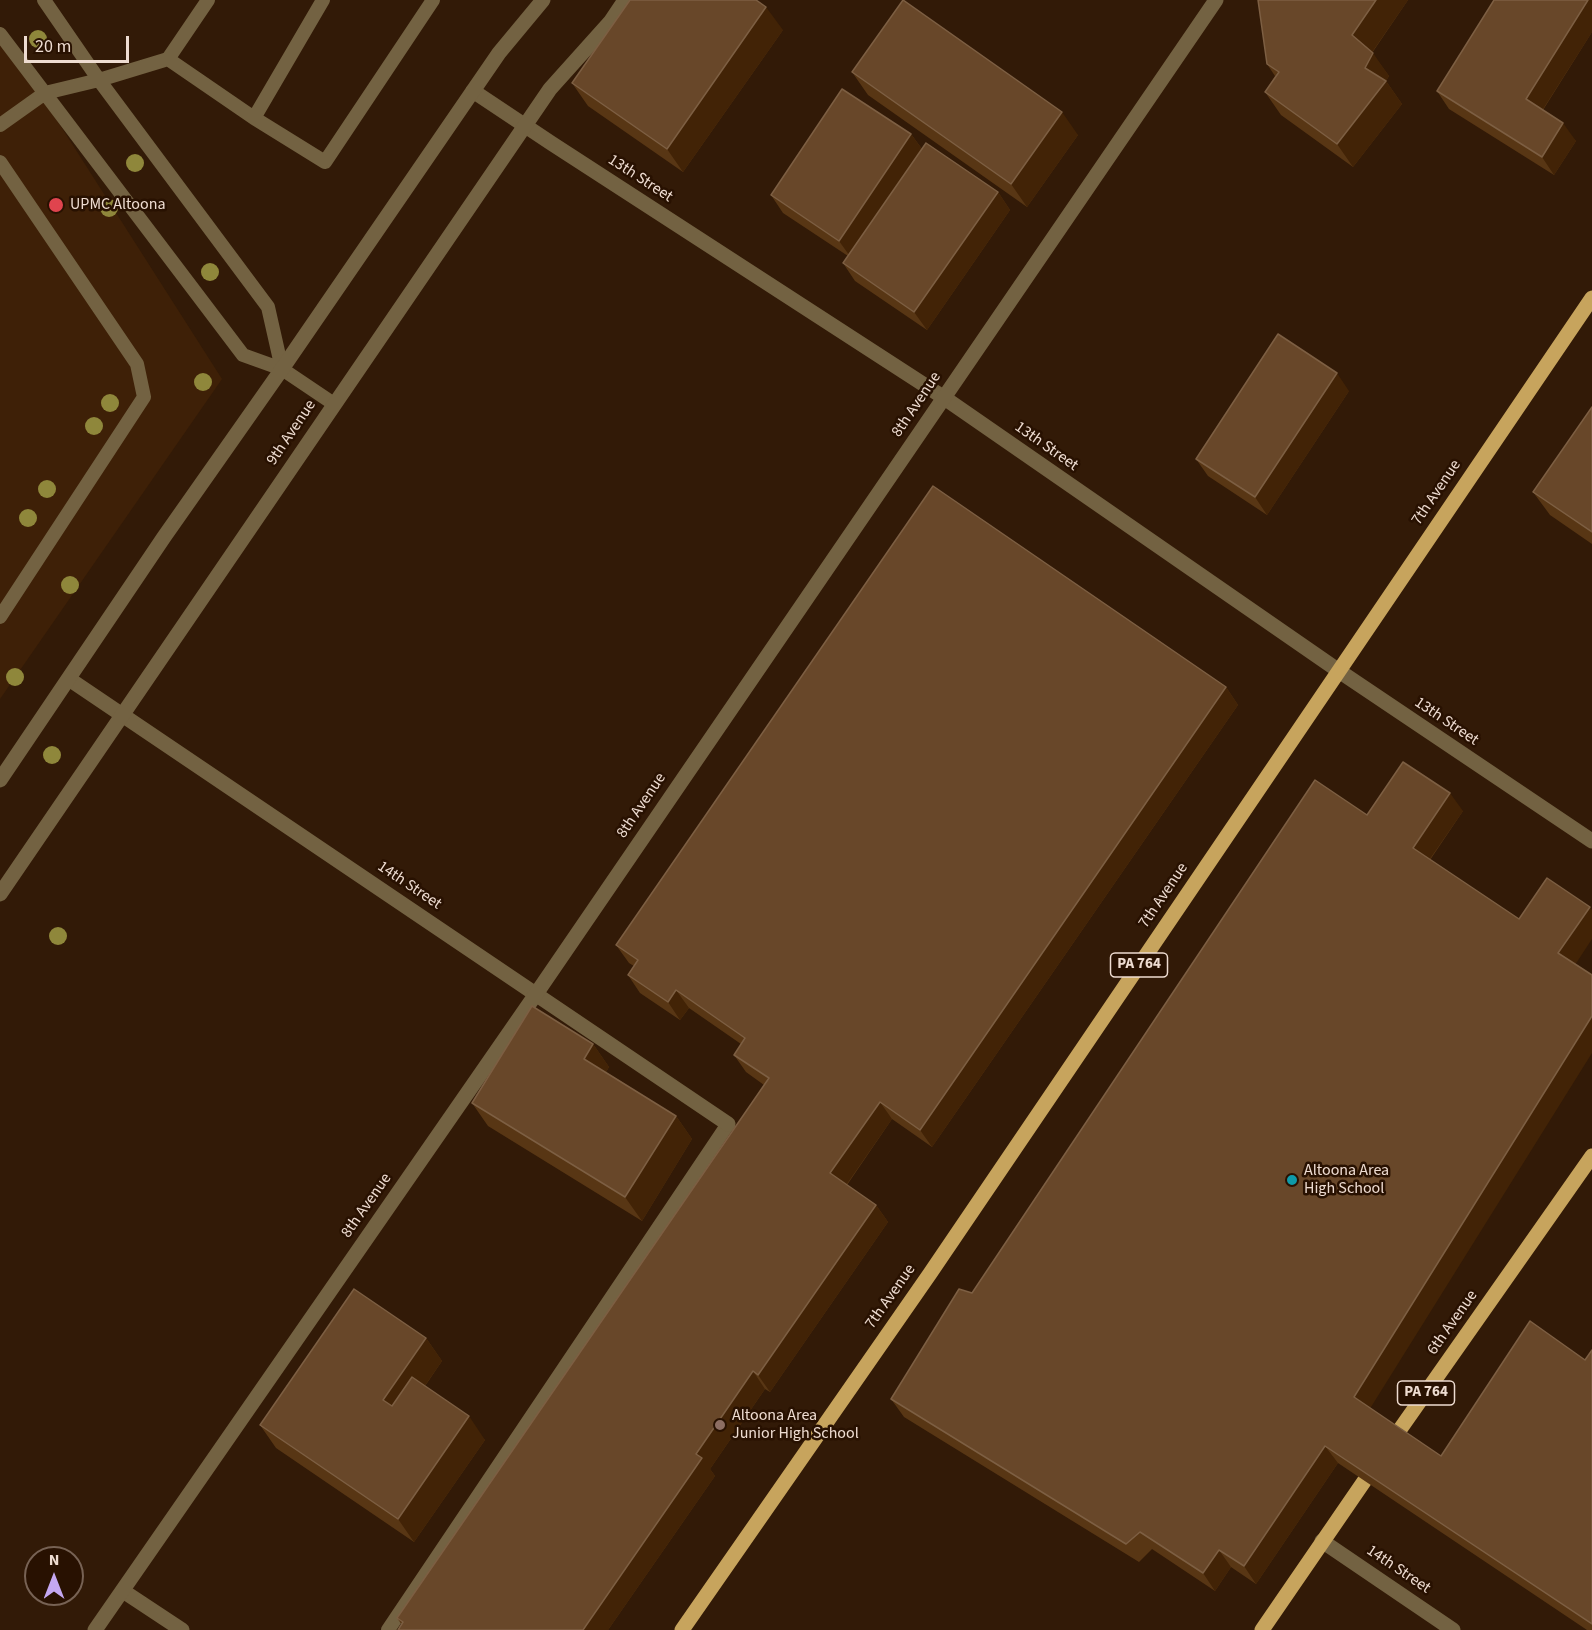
<!DOCTYPE html>
<html>
<head>
<meta charset="utf-8">
<style>
  body { margin:0 }
  #map { position:relative; width:1592px; height:1630px; overflow:hidden; background:#321a07; font-family:"Source Sans 3",sans-serif }
  canvas { display:block }
  .north { position:absolute; left:24px; top:1546px; width:60px; height:60px; box-sizing:border-box; background:#281101; border:2px solid #776254; border-radius:50%; rotate:0deg; font-size:16px; font-weight:700; line-height:24px; text-align:center; color:#eedcd1 }
  .north::after { content:''; display:block; margin:auto; width:21px; height:27px; background:#c4a7f1; clip-path:polygon(50% 0,100% 100%,50% 72%,0 100%) }
  .scale { position:absolute; left:24px; top:36px; width:105px; height:27px; box-sizing:border-box; border:3px solid #eedcd1; border-top:0; padding-left:8px; font-size:18px; line-height:21px; white-space:nowrap; color:#eedcd1; -webkit-text-stroke:4px #281101; paint-order:stroke }
</style>
</head>
<body>
<div id="map">
<canvas width="1592" height="1630"></canvas>
<div class="north">N</div>
<div class="scale">20 m</div>
</div>
<script>
const g = document.querySelector('canvas').getContext('2d');
g.lineJoin = 'round';
function paint(path, color) { g.fillStyle = color; g.fill(path, 'evenodd'); }
const toPath = rows => new Path2D(rows.map(r => 'M' + r).join(''));
function stroke(path, color, width, dash) { g.strokeStyle = color; g.lineWidth = width; g.lineCap = dash ? 'butt' : 'round'; g.setLineDash(dash || []); g.stroke(path); }
function drawText(font, color, halo, rows, align = 'center') {
  g.font = font + ' "Source Sans 3",sans-serif'; g.lineWidth = 5; g.setLineDash([]); g.textBaseline = 'middle'; g.strokeStyle = halo; g.fillStyle = color; for (const [text, x, y, turn = 0] of rows) {
    g.save(); g.translate(x, y); g.rotate((+turn || 0) * Math.PI / 180); g.textAlign = isNaN(turn) ? turn : align; if (halo) g.strokeText(text, 0, 0); g.fillText(text, 0, 0); g.restore();
  }
}
const built = toPath([
  [0,31,222,379,0,699]
]);
const service = toPath([
  [44,0,99,80,268,307,282,369],
  [0,34,243,355,282,369,334,404],
  [168,59,254,118,325,162,433,0],
  [254,118,323,0],
  [0,125,45,93,99,80,168,59,208,0],
  [0,162,137,364,144,397,0,617],
  [388,1630,728,1124]
]);
const minor = toPath([
  [473,91,551,143,943,397,1339,671,1592,841],
  [69,679,728,1124],
  [1322,1541,1453,1630],
  [123,1591,182,1630]
]);
const tertiary = toPath([
  [0,780,164,537,282,369,499,53,543,0],
  [0,894,550,89,611,21,625,0],
  [95,1630,536,994,1216,0]
]);
const primary = toPath([
  [1389,1445,1592,1156],
  [682,1630,929,1275,1592,298],
  [1262,1630,1376,1464]
]);
const trees = [
  [38,39],
  [135,163],
  [109,208],
  [210,272],
  [203,382],
  [110,403],
  [94,426],
  [47,489],
  [28,518],
  [70,585],
  [15,677],
  [52,755],
  [58,936]
];
const wall = toPath([
  [1258,0,1408,0,1372,53,1389,76,1386,81,1402,104,1353,167,1281,115,1265,92,1275,76,1267,64],
  [783,30,683,172,588,106,572,83],
  [1592,32,1543,110,1576,141,1554,175,1449,109,1437,91],
  [852,72,1078,135,1027,207,868,95],
  [911,134,922,149,998,192,1010,210,927,330,855,281,843,263,848,256,783,213,771,195],
  [1349,391,1267,515,1208,476,1196,459],
  [1592,407,1592,544,1550,515,1533,492],
  [1226,687,1238,705,932,1147,892,1119,847,1185,876,1205,888,1222,770,1392,765,1389,710,1469,715,1476,608,1630,398,1630,402,1625,397,1618,764,1085,746,1072,734,1055,741,1044,689,1008,680,1020,640,993,628,975,634,966,629,963,616,945],
  [1463,811,1430,860,1575,964,1370,1408,1441,1456,1585,1360,1592,1350,1592,1630,1587,1630,1338,1463,1256,1584,1231,1567,1215,1591,1152,1549,1139,1562,904,1417,891,1399,972,1293,1367,815],
  [593,1044,609,1067,606,1072,676,1116,692,1139,642,1221,488,1126,472,1103],
  [426,1338,442,1361,425,1386,485,1440,414,1542,276,1448,260,1425]
]);
const shadedWall = toPath([
  [1376,0,1408,0,1368,58,1352,35],
  [1588,0,1592,0,1592,32,1538,117,1526,99],
  [766,7,783,30,683,172,667,149],
  [1373,53,1389,76,1385,83,1386,81,1402,104,1353,167,1337,144,1365,68],
  [1062,112,1078,135,1027,207,1011,184],
  [1563,123,1576,141,1554,175,1542,157],
  [911,134,924,152,852,259,839,241],
  [998,192,1010,210,927,330,914,312],
  [1337,373,1349,391,1267,515,1255,497],
  [1226,687,1238,705,932,1147,920,1130],
  [1450,793,1463,811,1425,866,1413,848],
  [1590,907,1592,910,1592,939,1571,971,1558,953],
  [676,990,689,1008,680,1020,668,1002],
  [1592,1016,1592,1053,1366,1415,1354,1397],
  [593,1044,609,1067,600,1082,584,1059],
  [880,1102,892,1119,842,1191,830,1173],
  [676,1116,692,1139,642,1221,625,1197],
  [876,1205,888,1222,770,1392,758,1375],
  [426,1338,442,1361,399,1423,383,1400],
  [753,1371,765,1389,710,1469,715,1476,608,1630,583,1630,696,1454],
  [469,1416,485,1440,414,1542,398,1519],
  [1325,1446,1338,1463,1256,1584,1244,1566],
  [1219,1550,1231,1567,1215,1591,1203,1573]
]);
const building = toPath([
  [630,0,756,0,766,7,667,149,572,83,630,0],
  [903,0,1062,112,1011,184,852,72,903,0],
  [1258,0,1376,0,1352,35,1373,53,1365,68,1386,81,1337,144,1265,92,1279,72,1267,64,1258,0],
  [1494,0,1588,0,1526,99,1563,123,1542,157,1437,91,1494,0],
  [842,89,911,134,839,241,771,195,842,89],
  [926,143,998,192,914,312,843,263,926,143],
  [1278,334,1337,373,1255,497,1196,459,1278,334],
  [1592,407,1592,532,1533,492,1592,407],
  [933,486,1226,687,920,1130,880,1102,830,1173,876,1205,758,1375,753,1371,696,1454,702,1458,583,1630,398,1630,403,1622,397,1618,769,1078,734,1055,745,1038,676,990,668,1002,628,975,638,960,616,945,933,486],
  [1403,762,1450,793,1413,848,1519,919,1547,878,1590,907,1558,953,1592,975,1592,1016,1354,1397,1441,1456,1530,1321,1585,1360,1592,1350,1592,1624,1325,1446,1244,1566,1219,1550,1203,1573,1140,1532,1126,1544,891,1399,959,1289,972,1293,1315,780,1367,815,1403,762],
  [532,1006,593,1044,584,1059,676,1116,625,1197,472,1103,532,1006],
  [354,1289,426,1338,383,1400,392,1406,412,1377,469,1416,398,1519,260,1425,354,1289]
]);
const markers = [
  [56,205,8,"#e0444e"],
  [1292,1180,6,"#0f9aa8"],
  [720,1425,6,"#8d6e63"]
];
const shields = [
  [1139,965,57],
  [1426,1393,57]
];
const shieldNames = [
  ["PA 764",1139,965],
  ["PA 764",1426,1393]
];
const streetNames = [
  ["13th Street",640,179,33],
  ["8th Avenue",917,405,-56],
  ["9th Avenue",292,433,-56],
  ["13th Street",1046,447,35],
  ["7th Avenue",1437,493,-56],
  ["13th Street",1446,722,34],
  ["8th Avenue",642,806,-56],
  ["14th Street",409,886,34],
  ["7th Avenue",1164,896,-56],
  ["8th Avenue",367,1206,-55],
  ["7th Avenue",891,1297,-55],
  ["6th Avenue",1453,1323,-55],
  ["14th Street",1398,1570,34]
];
const poiNames = [
  ["UPMC Altoona",70,205],
  ["Altoona Area",1304,1171],
  ["High School",1304,1189],
  ["Altoona Area",732,1416],
  ["Junior High School",732,1434]
];
paint(built, '#3e2007');
stroke(service, '#736242', 14);
stroke(minor, '#736242', 15);
stroke(tertiary, '#736242', 15);
stroke(primary, '#c7a45d', 15);
g.fillStyle = '#8f873b';
for (const [x, y] of trees) { g.beginPath(); g.arc(x, y, 9, 0, 2 * Math.PI); g.fill(); }
paint(wall, '#583614');
paint(shadedWall, '#422306');
paint(building, '#684729');
stroke(building, '#7d5f43', 1.5);
for (const [x, y, r, color] of markers) { const dot = new Path2D(); dot.arc(x, y, r, 0, 2 * Math.PI); g.fillStyle = color; g.fill(dot); stroke(dot, '#281101', 2); }
for (const [x, y, w] of shields) { const box = new Path2D(); box.roundRect(x - w / 2, y - 12, w, 24, 4.5); g.fillStyle = '#281101'; g.fill(box); stroke(box, '#eedcd1', 1.5); }
drawText('bold 15px', '#eedcd1', null, shieldNames);
drawText('16px', '#eedcd1', '#281101', streetNames);
drawText('16px', '#eedcd1', '#281101', poiNames, 'left');
</script>
</body>
</html>
